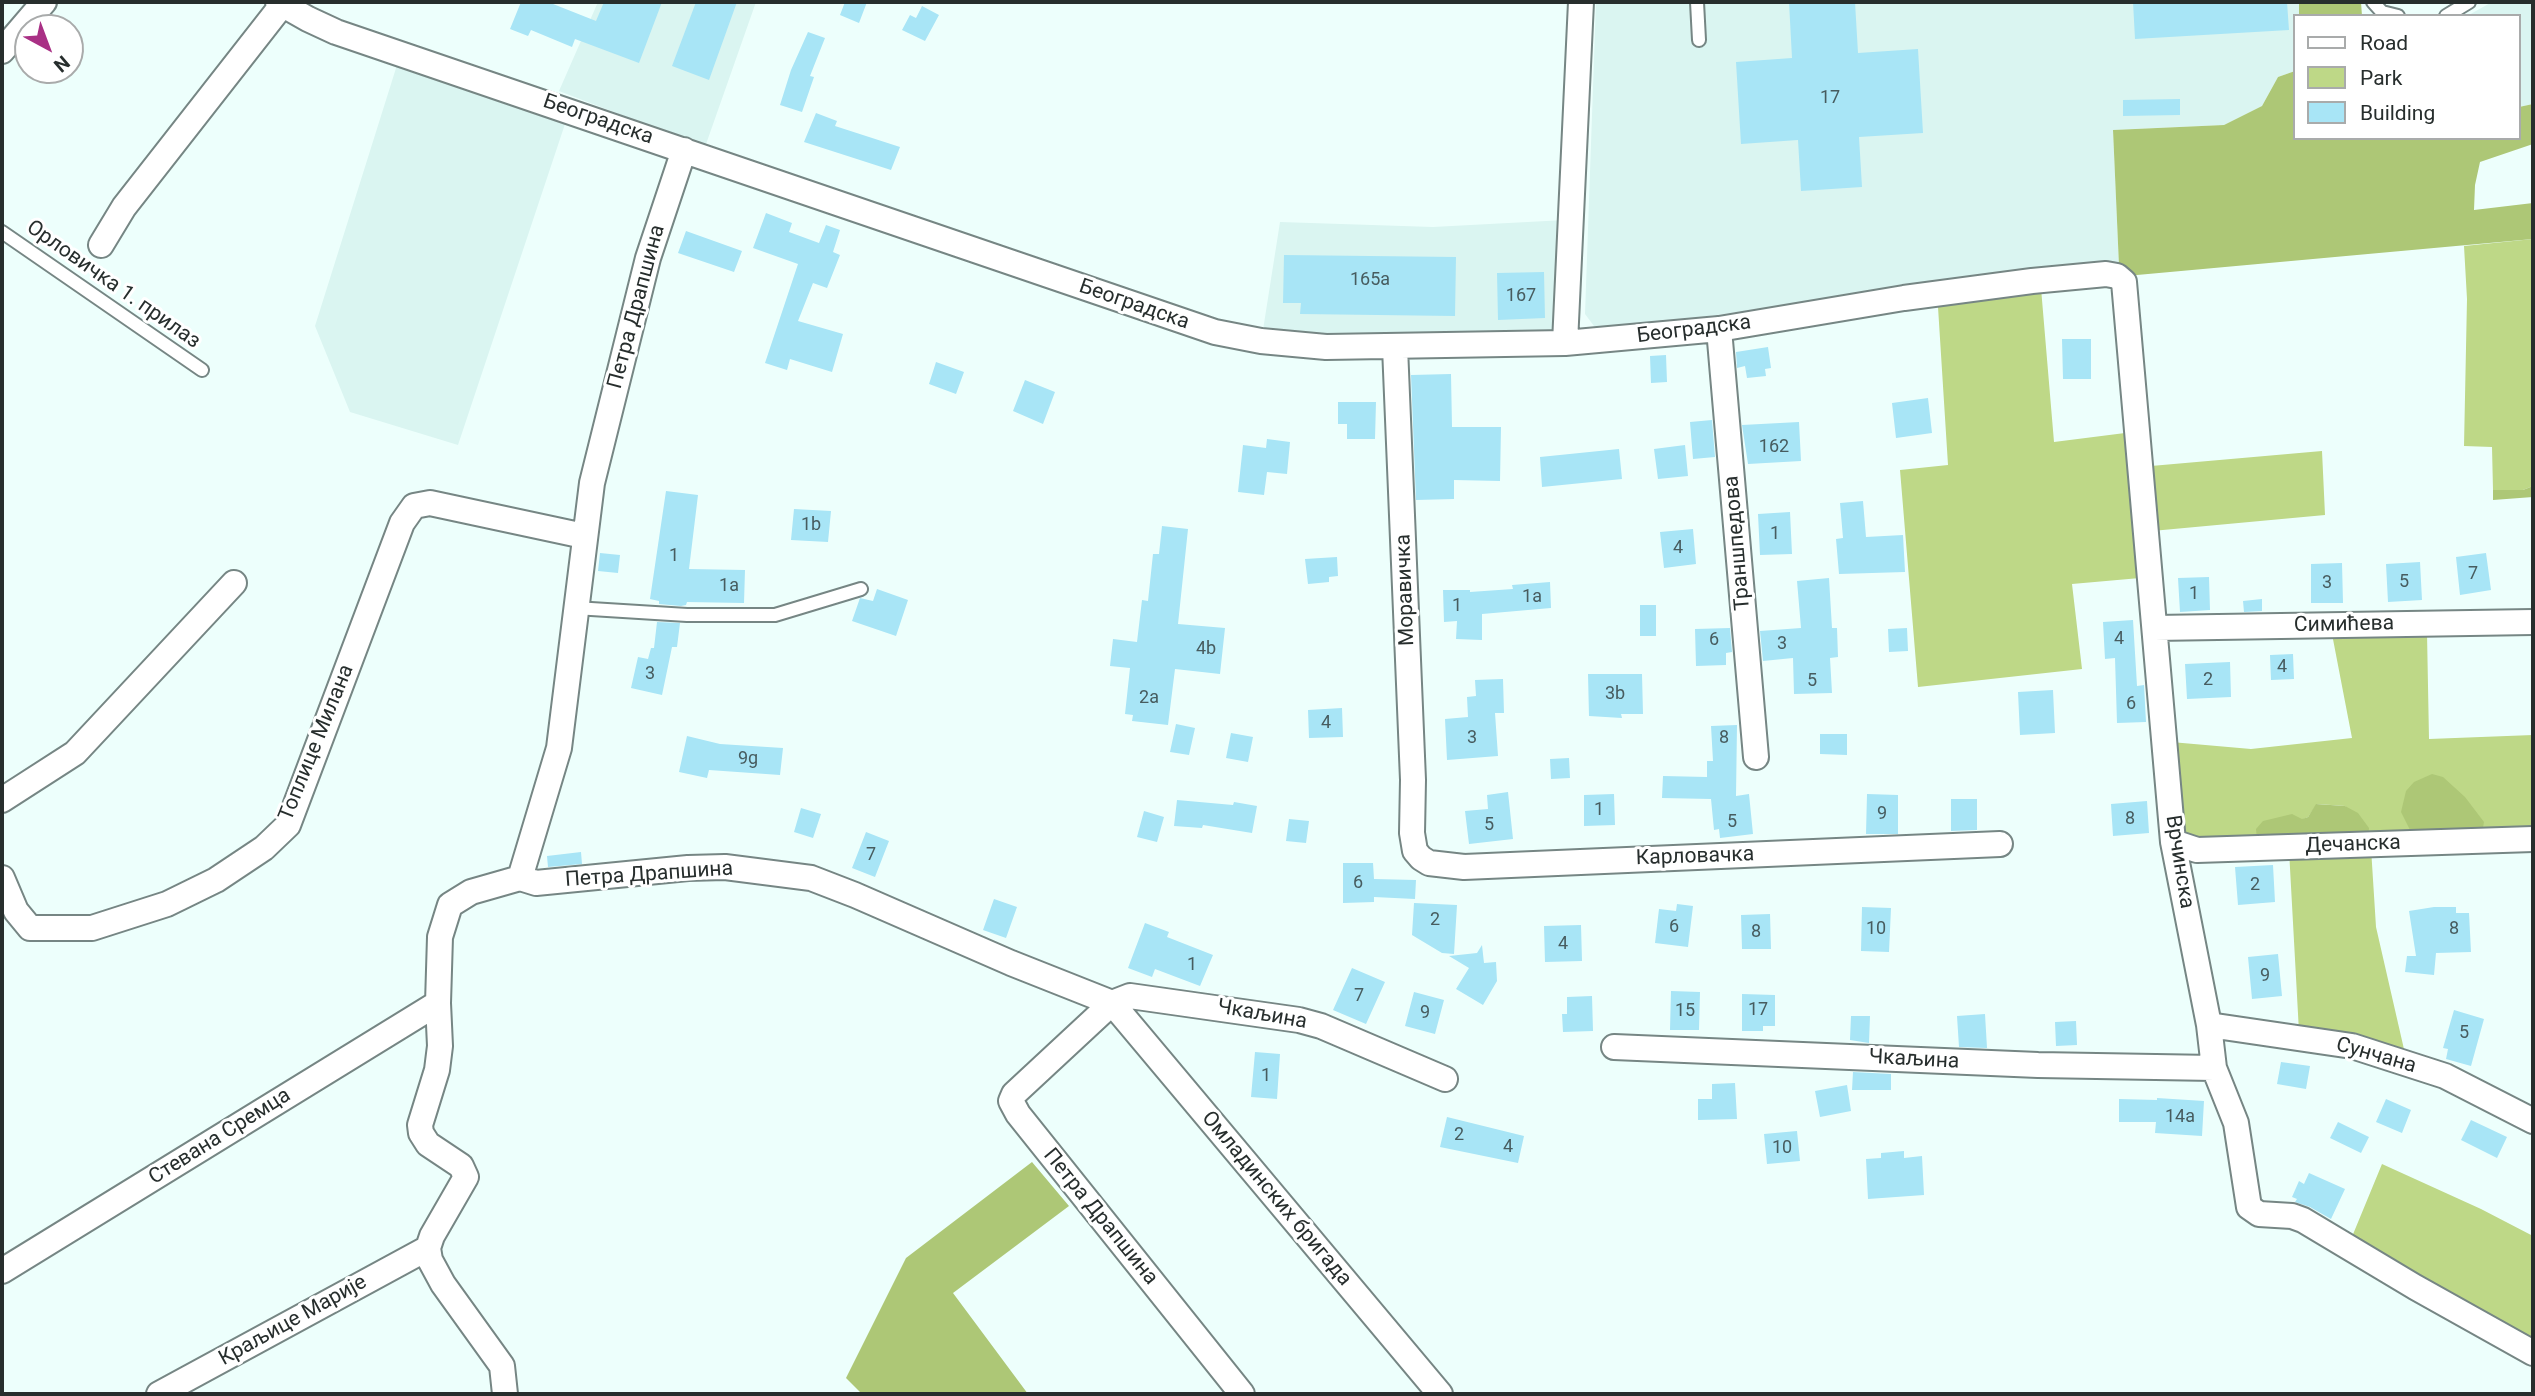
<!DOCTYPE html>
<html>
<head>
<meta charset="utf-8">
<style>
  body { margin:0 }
  #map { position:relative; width:2535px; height:1396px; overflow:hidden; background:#edfffc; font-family:Roboto,sans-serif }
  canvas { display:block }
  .frame { position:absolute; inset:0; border:4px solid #272e2d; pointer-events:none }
  .legend { position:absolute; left:2293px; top:14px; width:228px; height:126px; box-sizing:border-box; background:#fff; border:2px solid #a9abab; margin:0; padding:9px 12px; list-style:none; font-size:21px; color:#272e2d }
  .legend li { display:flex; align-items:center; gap:14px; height:35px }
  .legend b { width:35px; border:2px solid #a9abab }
  .north { position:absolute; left:14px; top:14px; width:70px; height:70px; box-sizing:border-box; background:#fff; border:2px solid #a9abab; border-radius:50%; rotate:139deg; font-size:19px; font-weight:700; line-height:28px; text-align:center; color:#272e2d }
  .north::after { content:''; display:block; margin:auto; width:24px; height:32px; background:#a93085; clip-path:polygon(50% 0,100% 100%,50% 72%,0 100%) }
</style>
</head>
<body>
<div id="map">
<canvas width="2535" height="1396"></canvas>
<div class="frame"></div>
<ul class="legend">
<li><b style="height:9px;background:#fff"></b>Road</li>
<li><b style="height:19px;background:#bed887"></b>Park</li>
<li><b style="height:19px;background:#a8e5f6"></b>Building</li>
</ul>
<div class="north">N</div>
</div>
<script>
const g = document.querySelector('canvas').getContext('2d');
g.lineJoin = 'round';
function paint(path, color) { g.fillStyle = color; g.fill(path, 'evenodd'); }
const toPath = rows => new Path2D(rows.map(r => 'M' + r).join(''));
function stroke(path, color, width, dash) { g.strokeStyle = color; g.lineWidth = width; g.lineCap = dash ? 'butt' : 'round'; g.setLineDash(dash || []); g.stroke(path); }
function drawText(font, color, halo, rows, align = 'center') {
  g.font = font + ' Roboto,sans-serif'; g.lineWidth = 6; g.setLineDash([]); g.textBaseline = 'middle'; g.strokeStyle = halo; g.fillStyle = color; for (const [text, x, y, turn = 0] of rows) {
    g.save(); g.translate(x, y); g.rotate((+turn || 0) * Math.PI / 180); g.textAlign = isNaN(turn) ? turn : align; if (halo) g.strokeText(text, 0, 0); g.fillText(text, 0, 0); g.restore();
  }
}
const built = toPath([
  [598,2,756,2,705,147,559,91],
  [1596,2,2299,2,2299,16,2295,16,2295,71,2278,77,2262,106,2224,125,2113,130,2119,266,1901,288,1607,331,1594,326,1585,314],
  [2492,2,2533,2,2533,104,2519,107,2519,16,2467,16],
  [397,65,567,118,458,445,350,412,315,326],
  [1565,220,1558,327,1551,335,1330,338,1263,330,1280,222,1433,227]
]);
const green = toPath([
  [2533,239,2533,486,2523,490,2493,490,2492,447,2464,446,2467,299,2464,246],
  [2041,288,2054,442,2125,433,2140,578,2072,584,2082,669,1918,687,1900,470,1948,465,1938,307],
  [2322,451,2325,515,2152,531,2151,466],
  [2427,633,2429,739,2533,735,2533,833,2368,839,2345,806,2317,804,2308,817,2257,839,2177,838,2171,742,2251,749,2352,738,2332,634],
  [2371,848,2376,927,2406,1058,2299,1032,2289,850],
  [2382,1164,2481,1209,2533,1236,2533,1347,2349,1244]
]);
const forest = toPath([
  [2299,2,2361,2,2362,16,2299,16],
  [2295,71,2295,138,2519,138,2519,107,2533,104,2533,144,2480,162,2475,185,2474,210,2533,203,2533,239,2126,276,2119,266,2113,130,2224,125,2262,106,2278,77],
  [2533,486,2533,497,2493,500,2493,490,2523,490],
  [2432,774,2443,777,2465,797,2484,822,2482,833,2414,838,2401,812,2406,791,2414,782],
  [2316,804,2345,806,2358,813,2369,828,2368,839,2257,839,2256,829,2263,821,2292,814,2302,819,2308,817],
  [1032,1162,1069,1206,953,1293,1028,1394,862,1394,846,1378,906,1258]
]);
const building = toPath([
  [521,2,548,2,596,21,604,2,662,2,639,63,575,39,572,47,531,30,528,36,510,29],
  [696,2,737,2,709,80,672,66],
  [845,2,867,2,859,23,840,15],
  [1789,2,1855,2,1858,53,1918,49,1923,133,1859,137,1862,187,1801,191,1798,140,1741,144,1736,62,1792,58],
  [2133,2,2287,2,2289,30,2135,39],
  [922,6,939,15,925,41,902,30,910,15,916,18],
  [808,32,825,38,810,76,814,77,802,112,780,105,791,70],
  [2180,99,2180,115,2123,116,2123,100],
  [816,113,837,121,835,126,900,147,891,170,804,142],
  [766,213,792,223,789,232,819,243,826,225,840,230,833,252,840,255,827,288,813,283,798,321,843,334,832,372,790,359,787,370,765,363,798,264,753,248],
  [686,231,742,251,734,272,678,253],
  [1284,255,1456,257,1455,316,1300,314,1301,303,1283,303],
  [1544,272,1545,318,1498,320,1497,273],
  [2062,339,2091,339,2091,379,2063,379],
  [1768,347,1771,368,1765,369,1766,376,1747,378,1745,366,1737,368,1736,352],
  [1666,355,1667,382,1651,383,1650,356],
  [936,362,964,372,956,394,929,384],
  [1451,374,1452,427,1501,427,1500,481,1454,480,1454,499,1416,500,1411,375],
  [1025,380,1055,392,1043,424,1013,411],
  [1928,398,1932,433,1896,438,1892,403],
  [1338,402,1376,402,1375,439,1347,439,1347,424,1338,424],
  [1712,420,1715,457,1693,459,1690,422],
  [1799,422,1801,461,1748,464,1742,425],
  [1267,439,1290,442,1287,474,1267,472,1264,495,1238,492,1243,445,1266,448],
  [1685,445,1688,476,1658,479,1654,449],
  [1619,449,1622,479,1542,487,1540,457],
  [666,491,698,495,689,569,745,570,744,603,687,602,686,605,681,606,659,604,659,601,650,599],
  [1863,501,1866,537,1903,535,1905,572,1839,574,1836,539,1843,538,1840,503],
  [794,509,831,511,828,542,791,540],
  [1790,512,1792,554,1760,555,1758,514],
  [1162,526,1188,529,1178,624,1225,628,1220,674,1175,669,1168,725,1132,721,1133,715,1125,714,1130,668,1110,666,1113,639,1137,642,1142,600,1148,601,1153,554,1159,554],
  [1693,529,1696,564,1664,568,1660,532],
  [600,553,620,555,618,573,598,571],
  [2486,553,2491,590,2460,595,2456,557],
  [1337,557,1338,576,1329,577,1329,582,1308,584,1305,559],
  [2420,562,2422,600,2388,602,2386,564],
  [2342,563,2343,603,2311,603,2311,564],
  [2209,577,2210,610,2180,612,2178,578],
  [1829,578,1832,628,1837,628,1838,657,1830,658,1832,693,1794,694,1793,658,1763,661,1760,631,1801,628,1797,581],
  [1550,582,1551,608,1482,614,1482,640,1456,639,1457,621,1444,622,1443,590,1470,590,1470,592,1513,589,1512,585],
  [877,589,908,600,896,636,852,621,860,598,873,601],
  [2262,599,2262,611,2244,612,2243,601],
  [1640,605,1656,605,1656,636,1640,636],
  [2133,620,2137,686,2144,685,2146,722,2117,723,2115,658,2105,659,2103,622],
  [657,622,680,623,677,647,672,647,662,695,631,688,638,657,648,659,651,648,654,648],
  [1730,628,1732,652,1726,653,1726,665,1696,666,1695,629],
  [1907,628,1908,651,1889,652,1888,629],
  [2293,654,2294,679,2271,680,2270,655],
  [2230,662,2231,697,2187,699,2185,664],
  [1588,674,1642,674,1643,714,1621,714,1622,718,1589,716],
  [1503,679,1504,713,1495,713,1498,756,1447,760,1445,719,1468,717,1467,697,1476,696,1475,680],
  [2053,690,2055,733,2020,735,2018,692],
  [1342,708,1343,737,1309,738,1308,710],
  [1176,724,1195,728,1189,755,1170,752],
  [1737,725,1736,796,1749,794,1753,834,1720,838,1719,829,1714,830,1711,799,1662,798,1663,776,1707,777,1707,761,1713,761,1711,726],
  [1231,733,1253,737,1248,762,1226,758],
  [1820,734,1847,734,1847,755,1820,754],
  [687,736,720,744,783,748,780,775,709,770,707,778,679,772],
  [1569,758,1570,778,1551,779,1550,759],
  [1508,792,1513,839,1469,844,1465,811,1488,809,1487,795],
  [1614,794,1615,825,1584,826,1584,795],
  [1867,794,1898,795,1898,834,1866,834],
  [1951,799,1977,799,1977,830,1951,831],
  [1177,800,1233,805,1234,802,1257,806,1252,833,1203,825,1202,828,1174,826],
  [2147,801,2149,833,2113,836,2111,804],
  [801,808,821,814,813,838,794,832],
  [1144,811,1164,817,1157,842,1137,837],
  [1289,819,1309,821,1306,843,1286,841],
  [866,832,889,841,875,877,852,868],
  [581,852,582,864,548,867,547,856],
  [1343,863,1373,863,1374,879,1416,880,1415,899,1374,897,1374,902,1343,903],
  [2273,865,2275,902,2238,905,2235,867],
  [994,899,1017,907,1006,938,983,930],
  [1414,903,1457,905,1454,954,1442,953,1412,935],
  [1677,904,1693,906,1688,947,1655,943,1659,909,1676,911],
  [1862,907,1891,908,1889,952,1861,951],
  [2434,907,2456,907,2456,913,2469,913,2471,952,2436,953,2434,975,2405,972,2407,956,2416,956,2409,911],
  [1770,914,1771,949,1742,949,1741,915],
  [1145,923,1169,932,1167,937,1213,955,1200,986,1155,969,1152,977,1128,968],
  [1581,925,1582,961,1545,962,1544,926],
  [1482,945,1484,963,1496,962,1497,981,1483,1005,1456,989,1469,968,1449,956,1477,953],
  [2278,954,2282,996,2252,999,2248,957],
  [1352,968,1385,982,1366,1024,1333,1010],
  [1671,991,1700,992,1699,1030,1670,1030],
  [1414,992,1444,1000,1435,1034,1405,1026],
  [1742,994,1775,995,1775,1026,1763,1026,1763,1031,1742,1031],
  [1592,996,1593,1031,1563,1032,1562,1014,1567,1014,1567,997],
  [2454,1010,2484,1019,2471,1066,2446,1059,2448,1049,2443,1048],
  [1985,1014,1987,1048,1959,1047,1957,1016],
  [1851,1016,1870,1016,1869,1043,1850,1040],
  [2076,1021,2077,1045,2056,1046,2055,1022],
  [1255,1052,1280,1054,1277,1099,1251,1097],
  [2281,1062,2310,1066,2306,1089,2277,1084],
  [1853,1072,1891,1074,1891,1090,1852,1090],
  [1735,1083,1737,1119,1698,1120,1698,1099,1712,1099,1712,1084],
  [1847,1085,1851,1111,1820,1117,1815,1091],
  [2157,1098,2204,1101,2202,1136,2155,1133,2156,1122,2119,1122,2119,1099,2157,1100],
  [2386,1099,2411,1110,2402,1133,2376,1122],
  [1447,1117,1524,1136,1518,1163,1440,1147],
  [2471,1120,2507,1137,2497,1158,2461,1140],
  [2338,1122,2369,1137,2361,1153,2330,1138],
  [1797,1131,1800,1161,1767,1164,1764,1134],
  [1904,1151,1904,1158,1922,1156,1924,1195,1868,1199,1866,1159,1881,1158,1881,1153],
  [2309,1173,2345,1189,2331,1219,2310,1207,2295,1202,2297,1199,2292,1197,2299,1181,2304,1184]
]);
const lane = toPath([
  [1697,2,1699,40],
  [2373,2,2382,12,2398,16],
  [2446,16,2469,2],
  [2,232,202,370],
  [575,608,687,615,775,615,861,589]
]);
const street = toPath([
  [278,2,308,19,336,32,1215,332,1261,341,1326,347,1565,343,1719,329,1904,298,2032,281,2106,274,2117,276,2124,282,2173,842,2209,1025,2214,1068,2236,1123,2249,1207,2259,1214,2292,1216,2303,1220,2415,1287,2533,1353],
  [2,51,44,2],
  [101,245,124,207,282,5],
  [1719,329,1756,757],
  [1565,343,1581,2],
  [1395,347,1413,780,1412,833,1415,851,1421,858,1429,863,1464,867,2000,844],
  [2155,628,2533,622],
  [2,800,75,753,234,583],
  [2173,842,2197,850,2533,839],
  [2,878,16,911,30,928,92,928,167,904,216,880,264,848,288,825,402,523,414,506,430,503,584,536],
  [520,878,536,883,688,868,725,867,811,878,855,895,1011,963,1112,1003,1440,1394],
  [520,878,559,748,592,483,648,258,684,150],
  [2209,1025,2352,1046,2445,1076,2533,1121],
  [1614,1047,2038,1065,2214,1068],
  [2,1271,438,1003],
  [159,1394,428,1248],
  [505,1394,502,1366,443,1284,430,1260,428,1248,432,1236,466,1177,461,1166,428,1144,421,1133,420,1125,437,1070,440,1046,438,1003,440,937,450,905,471,892,520,878],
  [1242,1394,1018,1114,1011,1101,1014,1094,1112,1003,1130,996,1299,1020,1321,1026,1445,1079]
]);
const numberNames = [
  ["17",1830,98],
  ["165a",1370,280],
  ["167",1521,296],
  ["162",1774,447],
  ["1b",811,525],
  ["1",1775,534],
  ["4",1678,548],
  ["1",674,556],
  ["7",2473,574],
  ["5",2404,582],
  ["3",2327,583],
  ["1a",729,586],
  ["1",2194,594],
  ["1a",1532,597],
  ["1",1457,606],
  ["4",2119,639],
  ["6",1714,640],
  ["3",1782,644],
  ["4b",1206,649],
  ["4",2282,667],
  ["3",650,674],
  ["2",2208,680],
  ["5",1812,681],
  ["3b",1615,694],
  ["2a",1149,698],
  ["6",2131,704],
  ["4",1326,723],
  ["3",1472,738],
  ["8",1724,738],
  ["9g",748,759],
  ["1",1599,810],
  ["9",1882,814],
  ["8",2130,819],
  ["5",1732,822],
  ["5",1489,825],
  ["7",871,855],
  ["6",1358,883],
  ["2",2255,885],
  ["2",1435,920],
  ["6",1674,927],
  ["10",1876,929],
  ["8",2454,929],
  ["8",1756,932],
  ["4",1563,944],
  ["1",1192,965],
  ["9",2265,976],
  ["7",1359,996],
  ["17",1758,1010],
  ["15",1685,1011],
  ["9",1425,1013],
  ["5",2464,1033],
  ["1",1266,1076],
  ["14a",2180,1117],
  ["2",1459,1135],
  ["4",1508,1147],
  ["10",1782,1148]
];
const streetNames = [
  ["Београдска",598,120,19],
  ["Орловичка 1. прилаз",113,285,35],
  ["Београдска",1134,305,19],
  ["Петра Драпшина",637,307,-75],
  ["Београдска",1694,330,-7],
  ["Траншпедова",1738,543,-95],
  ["Моравичка",1406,590,-92],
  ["Симићева",2344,625,-1],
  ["Топлице Милана",317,743,-68],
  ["Дечанска",2353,845,-2],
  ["Карловачка",1695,857,-2],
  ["Врчинска",2179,862,81],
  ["Петра Драпшина",649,875,-4],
  ["Чкаљина",1262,1015,10],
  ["Сунчана",2376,1056,16],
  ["Чкаљина",1914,1060,3],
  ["Стевана Сремца",220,1137,-32],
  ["Омладинских бригада",1276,1199,50],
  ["Петра Драпшина",1100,1217,51],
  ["Краљице Марије",293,1321,-29]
];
paint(built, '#daf5f1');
paint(green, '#bed887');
paint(forest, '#adc776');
paint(building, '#a8e5f6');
stroke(lane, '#768684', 16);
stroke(street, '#768684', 28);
stroke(lane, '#fff', 12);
stroke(street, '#fff', 24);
drawText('18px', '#475c5f', null, numberNames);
drawText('21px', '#272e2d', '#fff', streetNames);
</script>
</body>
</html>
